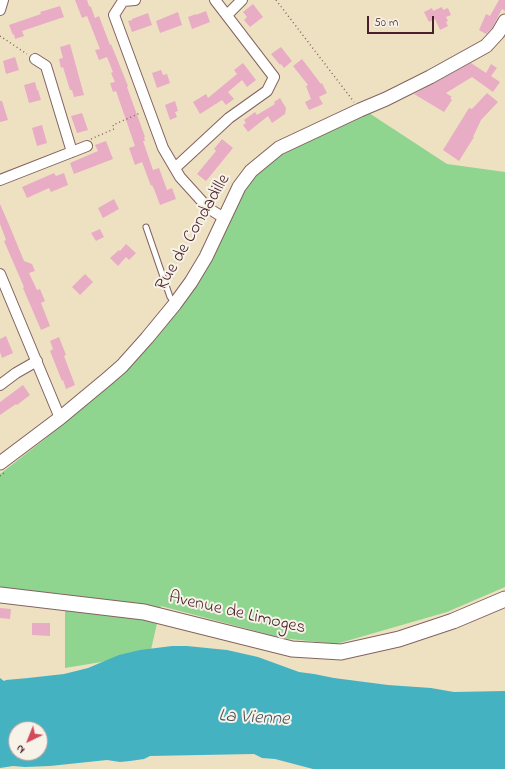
<!DOCTYPE html>
<html>
<head>
<meta charset="utf-8">
<style>
  body { margin:0 }
  #map { position:relative; width:505px; height:769px; overflow:hidden; background:#eee1c2; font-family:"Indie Flower",sans-serif }
  canvas { display:block }
  .north { position:absolute; left:8px; top:721px; width:40px; height:40px; box-sizing:border-box; background:#f7f3e8; border:1px solid #b29e9c; border-radius:50%; rotate:223deg; font-size:11px; font-weight:700; line-height:16px; text-align:center; color:#4a1f2b }
  .north::after { content:''; display:block; margin:auto; width:14px; height:18px; background:#d1495b; clip-path:polygon(50% 0,100% 100%,50% 72%,0 100%) }
  .scale { position:absolute; left:367px; top:16px; width:67px; height:18px; box-sizing:border-box; border:2px solid #4a1f2b; border-top:0; padding-left:5px; font-size:12px; line-height:14px; white-space:nowrap; color:#4a1f2b; -webkit-text-stroke:3px #f7f3e8; paint-order:stroke }
</style>
</head>
<body>
<div id="map">
<canvas width="505" height="769"></canvas>
<div class="north">N</div>
<div class="scale">50 m</div>
</div>
<script>
const g = document.querySelector('canvas').getContext('2d');
g.lineJoin = 'round';
function paint(path, color) { g.fillStyle = color; g.fill(path, 'evenodd'); }
const toPath = rows => new Path2D(rows.map(r => 'M' + r).join(''));
function stroke(path, color, width, dash) { g.strokeStyle = color; g.lineWidth = width; g.lineCap = dash ? 'butt' : 'round'; g.setLineDash(dash || []); g.stroke(path); }
function drawText(font, color, halo, rows, align = 'center') {
  g.font = font + ' "Indie Flower",sans-serif'; g.lineWidth = 4; g.setLineDash([]); g.textBaseline = 'middle'; g.strokeStyle = halo; g.fillStyle = color; for (const [text, x, y, turn = 0] of rows) {
    g.save(); g.translate(x, y); g.rotate((+turn || 0) * Math.PI / 180); g.textAlign = isNaN(turn) ? turn : align; if (halo) g.strokeText(text, 0, 0); g.fillText(text, 0, 0); g.restore();
  }
}
const green = toPath([
  [369,113,447,164,505,172,505,587,447,612,336,644,282,638,161,606,150,654,65,668,65,594,0,589,0,474,41,442,124,374,181,303,244,188,277,153]
]);
const water = toPath([
  [172,646,187,646,227,650,258,657,299,672,314,674,334,678,388,685,431,688,454,692,505,691,505,769,313,769,275,759,262,758,254,754,150,756,144,759,130,761,120,762,107,760,50,766,25,767,13,766,0,768,0,678,4,681,6,680,28,678,64,674,88,668,119,655,140,650],
  [16,729,40,729,40,753,16,753]
]);
const building = toPath([
  [75,0,87,0,89,6,91,7,95,18,99,16,110,45,111,44,128,86,127,87,145,137,144,137,145,141,143,141,153,170,159,168,167,190,172,188,176,199,160,205,154,189,152,185,151,186,142,162,135,165,129,148,135,146,116,91,113,92,110,83,115,82,111,73,113,72,107,57,99,60,95,50,100,49,87,16,82,18],
  [499,0,505,0,505,11,502,9,492,28,486,34,479,30,486,14,490,16],
  [253,4,263,17,250,27,244,20,247,17,243,12],
  [60,6,64,17,22,31,24,36,15,39,14,34,13,35,9,25,41,14,40,12],
  [442,7,443,10,448,8,451,15,446,17,448,21,446,22,448,26,440,30,435,19,429,22,424,12,432,8,433,11],
  [206,11,210,22,192,29,188,17,196,14,196,15],
  [178,12,182,25,160,33,156,21],
  [148,13,152,25,132,32,128,21,132,20,132,19],
  [70,44,84,95,74,97,72,90,70,90,63,67,61,68,59,59,63,58,60,47],
  [281,47,292,61,284,68,281,64,280,65,271,54],
  [15,57,19,70,6,74,3,61],
  [302,59,321,84,322,83,327,93,319,97,323,104,309,110,305,102,311,99,306,86,308,85,293,66],
  [243,63,256,80,247,87,242,80,228,92,234,99,226,105,222,100,200,114,193,102,206,94,208,98,237,74,234,70],
  [471,63,486,73,491,64,497,68,491,76,500,82,493,92,472,77,446,93,452,97,450,98,452,100,444,112,414,94],
  [161,70,163,75,167,74,170,83,157,88,152,73],
  [35,82,37,90,38,90,41,100,29,103,24,85],
  [487,93,498,102,481,120,473,137,474,137,459,161,443,150,469,108,472,109],
  [280,98,286,108,285,114,272,123,268,116,248,132,243,125,246,123,244,120,255,112,257,115,275,104,274,102],
  [0,101,2,101,8,120,0,122],
  [175,101,178,111,175,112,177,117,170,120,165,105],
  [82,113,88,130,77,133,71,116],
  [42,125,47,143,37,146,32,128],
  [222,139,233,148,206,181,197,174,216,151,214,149],
  [106,141,113,159,74,174,70,163,98,151,95,145],
  [54,173,56,176,64,173,68,185,51,192,49,188,27,198,22,187],
  [114,199,119,209,103,218,98,208],
  [0,204,10,227,24,261,32,264,35,271,29,273,37,290,40,289,45,301,41,303,50,326,41,330,23,288,24,287,4,241,6,240,0,224],
  [100,229,104,237,96,241,91,233],
  [126,244,136,253,129,260,126,257,118,266,110,258,119,250,120,251],
  [85,274,93,282,80,295,72,287],
  [6,336,13,353,2,358,0,352,0,339],
  [59,337,66,355,64,356,75,385,66,389,63,380,62,381,50,351,53,349,50,341],
  [23,385,30,395,17,405,16,404,0,415,0,402],
  [0,608,11,609,10,619,0,618],
  [32,623,50,623,50,636,32,635]
]);
const path = toPath([
  [276,0,354,102],
  [0,36,27,54],
  [91,139,114,129,113,125,140,113],
  [0,476,4,473]
]);
const service = toPath([
  [146,227,170,297,175,303]
]);
const minor = toPath([
  [135,0,123,1,114,15,163,148,180,177,208,208,224,218],
  [0,10,3,0],
  [227,15,242,0],
  [35,59,46,66,72,152],
  [175,168,229,118,267,91,274,77,215,0],
  [0,180,87,146],
  [0,274,60,418],
  [0,385,16,373,37,361]
]);
const tertiary = toPath([
  [0,463,60,418,107,379,122,366,147,338,175,304,191,282,206,257,239,187,251,171,279,148,360,110,386,99,430,77,486,46,498,33,505,21]
]);
const secondary = toPath([
  [0,595,144,612,292,649,341,652,399,639,453,621,505,599]
]);
const streetNames = [
  ["Rue de Condadille",194,233,-60],
  ["Avenue de Limoges",237,614,13]
];
const waterNames = [
  ["La Vienne",254,719,3]
];
paint(green, '#8fd58f');
paint(water, '#45b2c2');
paint(building, '#e8acc4');
stroke(service, '#836360', 7);
stroke(minor, '#836360', 12);
stroke(tertiary, '#836360', 15);
stroke(secondary, '#836360', 17);
stroke(path, '#836360', 1.5, [1, 3]);
stroke(service, '#fff', 5);
stroke(minor, '#fff', 10);
stroke(tertiary, '#fff', 13);
stroke(secondary, '#fff', 15);
drawText('18px', '#4a1f2b', '#f7f3e8', streetNames);
drawText('italic 19px', '#485260', '#f7f3e8', waterNames);
</script>
</body>
</html>
